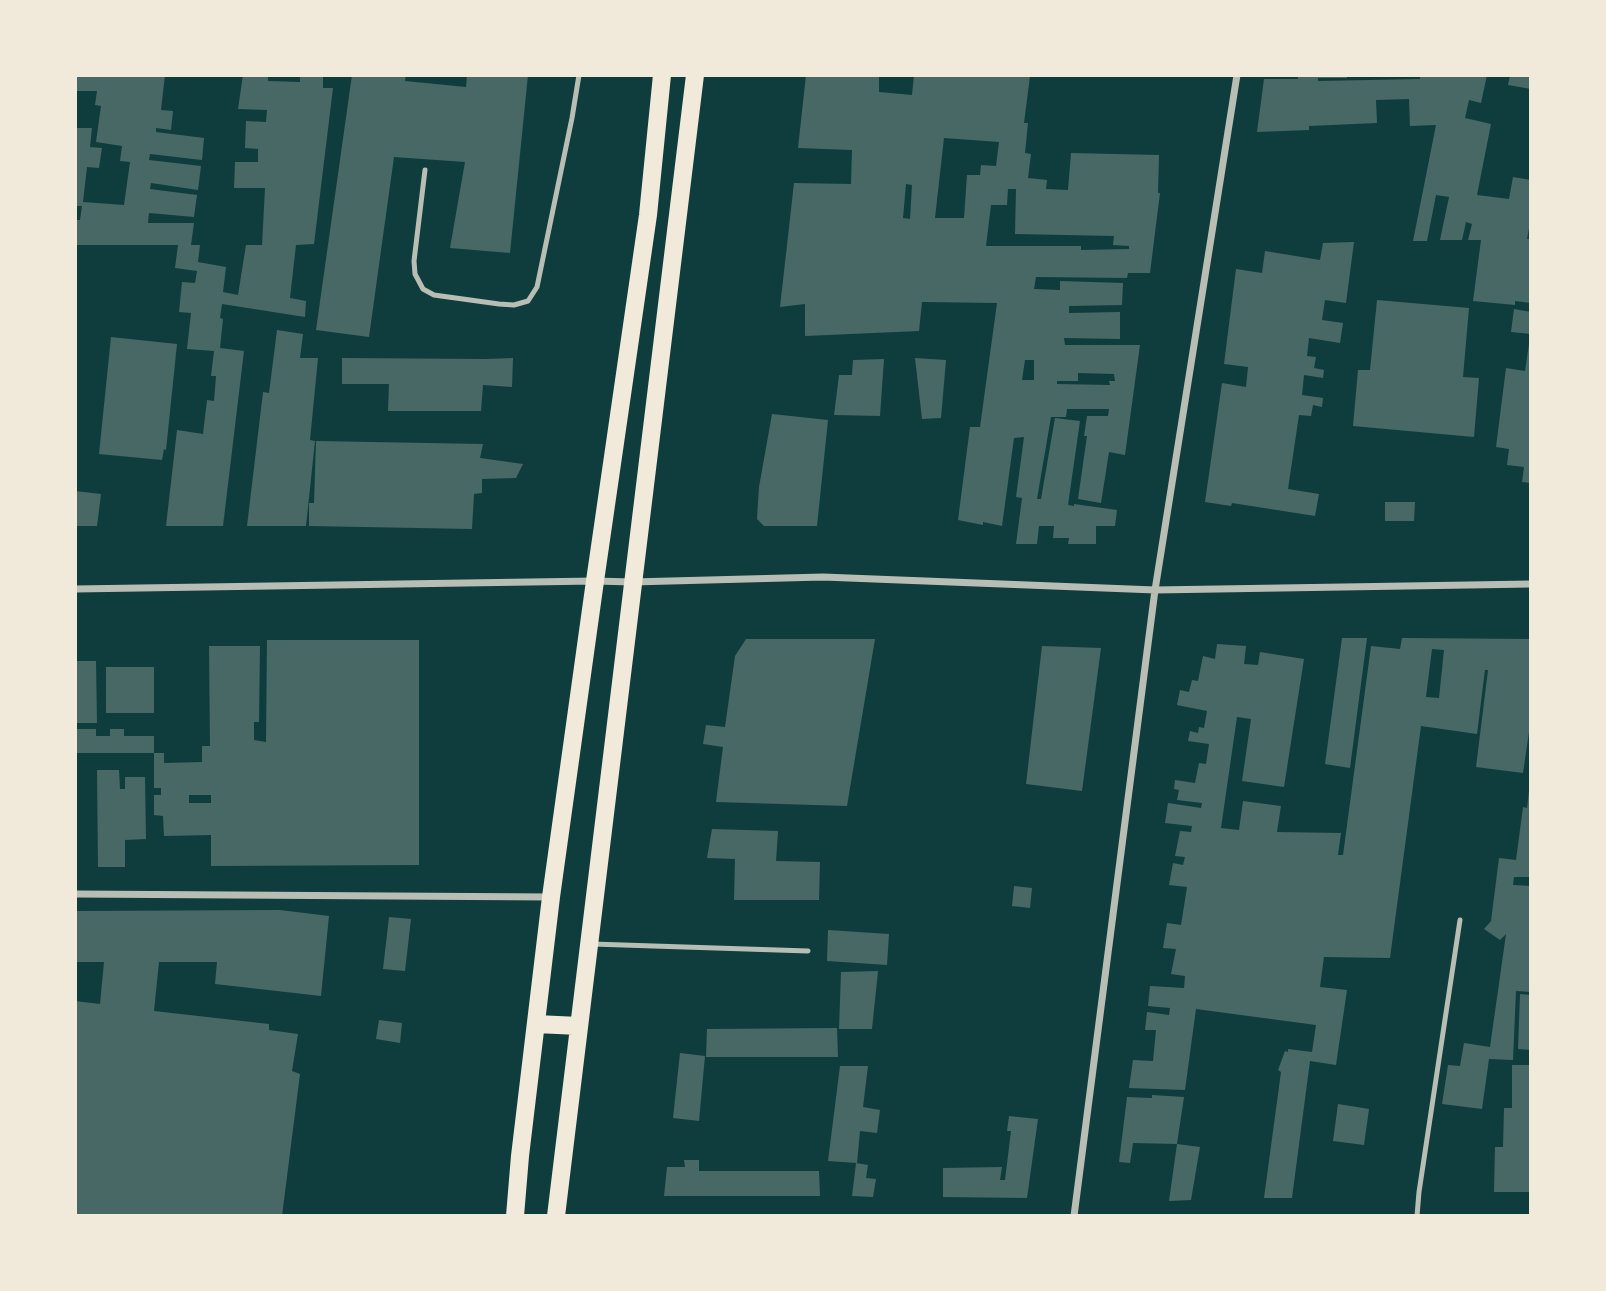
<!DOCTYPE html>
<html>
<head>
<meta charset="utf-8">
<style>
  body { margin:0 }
  #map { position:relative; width:1606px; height:1291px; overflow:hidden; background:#0f3d3e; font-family:Helvetica,sans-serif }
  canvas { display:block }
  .frame { position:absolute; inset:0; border:77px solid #f1e9da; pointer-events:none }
</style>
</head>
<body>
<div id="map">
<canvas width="1606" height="1291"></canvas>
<div class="frame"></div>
</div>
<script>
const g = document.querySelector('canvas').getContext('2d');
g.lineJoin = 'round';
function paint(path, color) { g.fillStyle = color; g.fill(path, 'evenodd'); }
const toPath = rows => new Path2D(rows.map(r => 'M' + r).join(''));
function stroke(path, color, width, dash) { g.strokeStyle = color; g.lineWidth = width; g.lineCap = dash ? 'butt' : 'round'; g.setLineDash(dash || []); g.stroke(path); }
const building = toPath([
  [75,75,165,75,161,110,173,111,171,130,156,128,156,132,204,138,202,160,150,154,149,160,201,166,198,190,151,183,150,189,197,195,194,217,149,213,148,223,194,223,191,245,200,245,198,262,226,267,223,292,238,295,246,245,262,245,265,188,234,188,235,162,258,162,258,149,245,148,246,121,266,122,267,110,238,109,243,75,268,75,268,81,300,82,300,75,323,75,323,88,333,88,314,244,296,245,290,298,306,301,305,317,222,304,220,318,223,319,220,348,244,351,223,526,166,526,177,430,203,434,207,400,214,401,216,376,211,376,214,351,187,349,191,313,179,312,182,282,195,283,197,271,175,268,178,245,75,245,75,220,80,220,82,206,75,206,75,128,92,128,90,147,102,148,99,168,87,167,83,202,124,205,130,162,120,161,122,146,96,142,101,106,95,105,97,91,75,91],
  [352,75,406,75,405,81,466,87,467,75,528,75,510,253,450,248,465,162,394,157,369,337,316,330],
  [806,75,879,75,879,92,912,95,914,75,1030,76,1024,123,1028,123,1025,153,1031,154,1028,178,1047,180,1046,189,1068,190,1071,153,1159,155,1158,193,1160,193,1150,273,1128,273,1127,278,1036,277,1034,289,1060,290,1060,281,1123,283,1122,305,1069,306,1069,313,1120,312,1120,339,1064,338,1065,345,1140,345,1125,455,1109,452,1101,503,1078,499,1087,436,1084,436,1087,416,1108,416,1109,409,1067,409,1066,417,1051,417,1037,499,1041,499,1055,418,1080,421,1068,505,1074,506,1074,504,1117,510,1115,526,1096,526,1096,544,1068,544,1069,538,1053,538,1054,526,1039,526,1037,544,1016,544,1022,498,1016,497,1024,437,1014,438,1002,526,983,522,983,525,958,520,970,427,980,427,997,303,922,302,919,331,805,336,805,304,780,307,794,183,851,184,852,150,798,148],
  [944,138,999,142,996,166,981,165,980,175,967,175,964,218,935,218],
  [906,184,912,185,910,219,903,218],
  [1008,189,1016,189,1015,234,1114,236,1113,245,1129,246,1129,249,1081,250,1081,246,986,246,991,205,1007,205],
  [1025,360,1034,360,1034,380,1022,380],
  [1078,373,1114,374,1115,381,1109,381,1110,385,1057,384,1057,381,1078,381],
  [1298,75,1347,75,1347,78,1318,78,1318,81,1420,79,1420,76,1461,75,1473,77,1473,75,1487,75,1481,103,1469,100,1465,118,1491,124,1477,195,1509,199,1513,177,1531,180,1531,218,1527,239,1531,239,1531,303,1515,301,1515,305,1473,301,1481,240,1468,240,1472,224,1466,222,1462,240,1440,240,1449,197,1436,195,1427,241,1413,241,1436,125,1410,126,1409,99,1376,100,1377,123,1309,126,1309,130,1257,132,1264,79,1298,79],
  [1510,75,1531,75,1531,89,1508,85],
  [1354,242,1346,303,1325,300,1322,320,1343,323,1340,343,1309,338,1307,356,1316,357,1314,368,1324,370,1323,378,1304,375,1302,395,1323,398,1322,407,1313,405,1311,416,1299,415,1288,489,1319,494,1315,516,1232,503,1231,506,1205,502,1222,383,1246,387,1248,367,1224,364,1236,269,1262,273,1265,251,1320,260,1323,243],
  [1377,300,1469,308,1463,377,1479,378,1474,437,1353,426,1358,370,1370,370],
  [1514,309,1531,312,1531,334,1511,332],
  [277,330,303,334,300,358,318,358,310,440,315,441,306,526,247,526,263,392,269,393],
  [111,337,177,344,166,450,164,449,162,460,99,454],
  [1529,344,1531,344,1531,483,1522,482,1524,467,1507,465,1509,449,1496,447,1506,368,1525,371],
  [342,358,486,359,513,358,512,387,483,385,481,411,388,411,389,384,342,384],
  [915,358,946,360,941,418,922,419],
  [884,359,880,416,834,415,839,375,852,375,853,360],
  [772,414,828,420,817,526,764,526,757,519,759,487],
  [316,441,483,444,480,458,523,464,516,478,482,479,482,493,474,494,472,529,309,526,309,503,314,503],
  [75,491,101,494,97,526,75,526],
  [1385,502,1415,502,1414,521,1385,521],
  [1342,638,1367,638,1350,768,1325,764],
  [1402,638,1531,639,1531,718,1523,773,1476,767,1488,670,1485,670,1477,734,1421,726,1390,958,1324,957,1320,987,1347,990,1336,1065,1310,1061,1292,1198,1264,1198,1281,1072,1278,1070,1285,1051,1288,1052,1288,1049,1312,1052,1316,1025,1196,1009,1185,1090,1129,1088,1133,1060,1153,1061,1156,1030,1145,1030,1147,1012,1169,1015,1170,1008,1148,1006,1150,986,1184,988,1185,976,1171,974,1176,949,1163,948,1167,923,1181,925,1187,887,1169,885,1173,863,1183,865,1185,857,1175,856,1180,831,1191,832,1192,826,1165,823,1168,803,1201,808,1202,803,1177,800,1179,790,1174,789,1175,780,1195,783,1199,763,1206,764,1209,744,1188,741,1190,731,1198,733,1199,727,1204,728,1207,711,1177,705,1180,690,1189,692,1192,680,1198,681,1203,656,1215,659,1217,644,1246,646,1244,664,1258,665,1260,652,1304,659,1284,787,1242,781,1251,719,1237,717,1221,828,1239,830,1243,801,1281,806,1277,832,1341,833,1338,855,1343,855,1371,646,1400,649],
  [1432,649,1444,650,1439,698,1426,697],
  [746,639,875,639,847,806,716,802,723,747,703,744,706,725,725,727,735,656],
  [267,640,419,640,419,865,211,866,211,835,164,836,163,816,154,815,154,795,161,795,161,788,154,788,154,753,75,753,75,729,96,729,96,736,110,736,110,729,124,729,124,736,154,736,154,753,164,753,164,763,202,762,202,746,210,746,209,646,260,646,259,722,254,722,254,740,266,742],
  [189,795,211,795,211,803,189,803],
  [1042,646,1101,648,1082,791,1026,784],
  [75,661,96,661,97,723,75,723],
  [106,667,154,667,154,713,106,713],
  [97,770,119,770,120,789,125,789,125,777,145,777,146,839,125,840,125,867,98,867],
  [1529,791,1531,792,1531,877,1514,877,1513,885,1531,886,1531,992,1516,991,1513,1060,1489,1059,1482,1109,1442,1104,1448,1065,1460,1066,1464,1043,1490,1047,1506,934,1500,940,1484,929,1492,920,1491,921,1499,858,1516,860,1523,807,1527,808],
  [712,829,778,831,776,861,820,862,819,900,734,900,735,859,707,858],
  [1014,886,1032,888,1030,908,1012,906],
  [280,910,329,916,321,996,215,984,217,962,159,962,154,1011,269,1024,269,1030,298,1034,292,1071,300,1074,282,1216,75,1216,75,1001,100,1004,104,962,75,962,75,911],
  [389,917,411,919,405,971,383,969],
  [828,930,889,934,887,965,827,961],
  [878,971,872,1029,839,1029,841,972],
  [1520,994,1531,995,1531,1050,1518,1049],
  [379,1020,402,1023,400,1043,376,1039],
  [837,1028,838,1057,706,1057,707,1029],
  [680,1053,705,1056,699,1121,673,1118],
  [1512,1065,1531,1065,1531,1192,1494,1192,1495,1147,1503,1147,1504,1108,1512,1108],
  [840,1066,868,1066,863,1107,880,1110,877,1133,860,1131,857,1163,828,1161],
  [1152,1095,1184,1097,1177,1144,1133,1143,1130,1163,1119,1162,1127,1097,1152,1098],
  [1338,1104,1369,1109,1364,1145,1333,1141],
  [1009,1116,1038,1119,1027,1198,943,1197,943,1168,1002,1167,1000,1180,1005,1180,1011,1131,1007,1131],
  [1177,1144,1200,1147,1191,1200,1169,1201],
  [684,1160,699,1160,699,1171,819,1171,820,1196,664,1196,667,1167,685,1167],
  [856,1163,868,1165,866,1178,876,1179,873,1197,852,1196]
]);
const service = toPath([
  [425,170,414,261,415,274,423,289,434,295,499,304,514,305,528,301,537,287,572,118,579,75],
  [592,944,808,951],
  [1417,1216,1419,1192,1460,920]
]);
const minor = toPath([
  [75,589,595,581,632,582,823,577,1155,590,1531,584],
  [75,894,551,897],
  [1074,1216,1155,590,1237,75]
]);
const primary = toPath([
  [536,1024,579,1026],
  [515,1216,520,1156,551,897,595,581,648,215,662,75],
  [556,1216,695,75]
]);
paint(building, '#486865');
stroke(service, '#b8beb3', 5);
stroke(minor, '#b8beb3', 7);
stroke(primary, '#f1e9da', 18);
</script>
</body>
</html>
